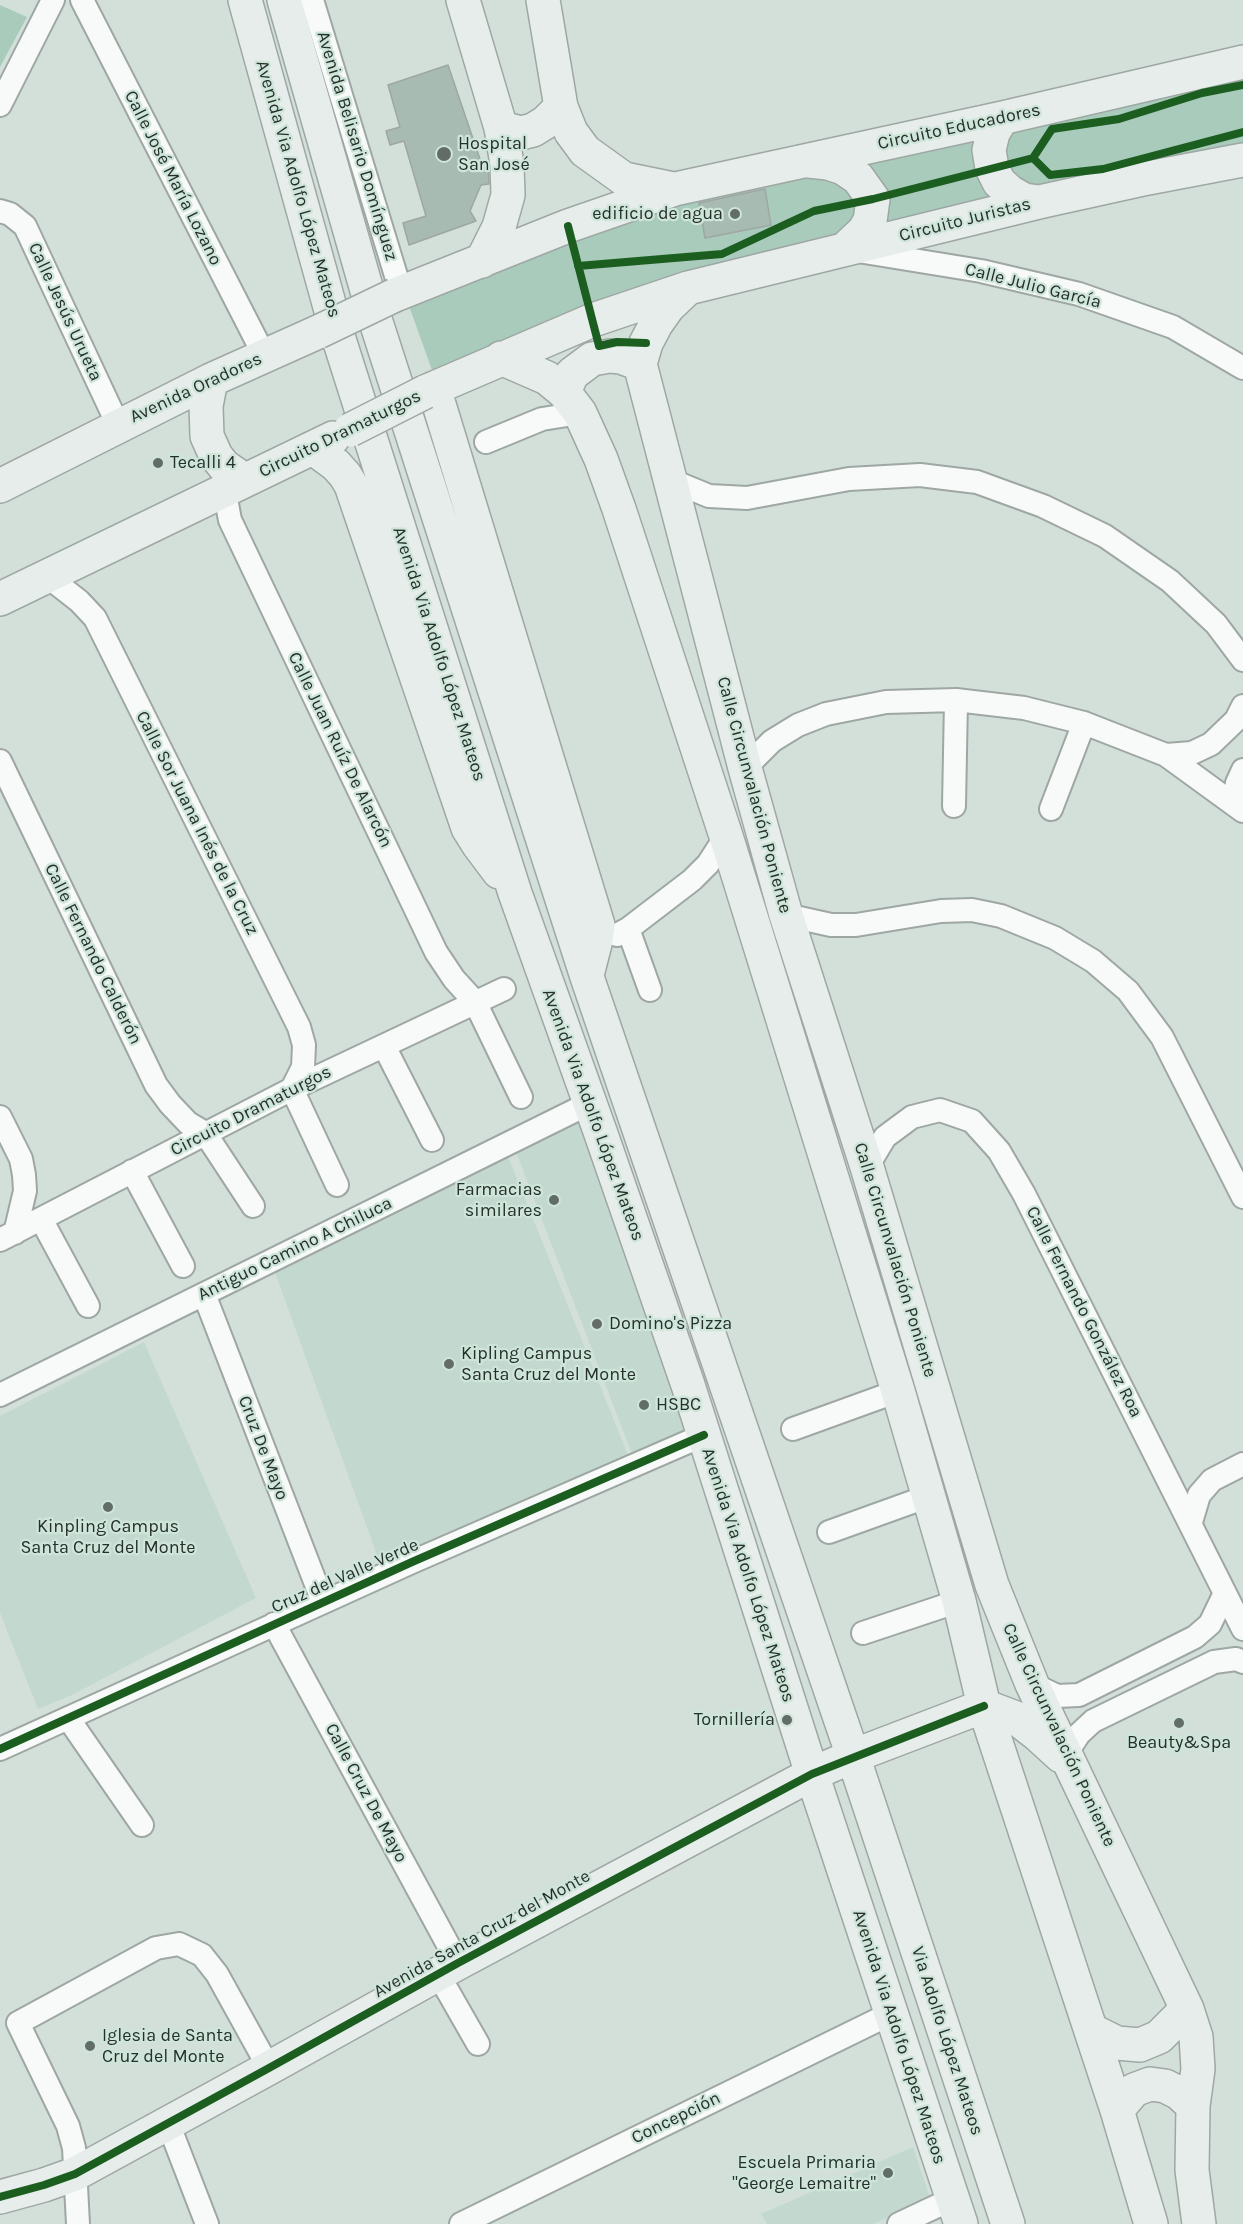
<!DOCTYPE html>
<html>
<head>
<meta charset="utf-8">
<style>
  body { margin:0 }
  canvas { display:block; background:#d3e0da }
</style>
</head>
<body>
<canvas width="1243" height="2224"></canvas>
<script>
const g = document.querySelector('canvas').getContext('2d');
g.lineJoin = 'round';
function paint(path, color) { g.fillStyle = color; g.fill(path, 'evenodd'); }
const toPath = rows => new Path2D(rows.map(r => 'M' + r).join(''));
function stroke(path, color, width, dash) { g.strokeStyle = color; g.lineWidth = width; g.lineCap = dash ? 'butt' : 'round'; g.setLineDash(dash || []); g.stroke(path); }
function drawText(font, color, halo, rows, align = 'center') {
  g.font = font + ' Karla,sans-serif'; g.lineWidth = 4.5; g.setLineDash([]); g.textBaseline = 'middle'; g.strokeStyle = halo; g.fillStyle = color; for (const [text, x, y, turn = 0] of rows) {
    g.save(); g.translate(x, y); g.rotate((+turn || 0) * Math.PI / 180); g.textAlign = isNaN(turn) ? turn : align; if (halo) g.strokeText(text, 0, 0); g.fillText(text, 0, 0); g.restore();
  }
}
const built = toPath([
  [586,1109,701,1431,634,1459,514,1147],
  [507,1154,630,1460,382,1569,273,1267],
  [144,1342,256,1598,72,1695,38,1709,0,1613,0,1416],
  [913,2147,930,2198,873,2224,767,2224,761,2214]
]);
const green = toPath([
  [0,5,27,17,0,67],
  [1243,56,1243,151,1045,192,437,384,404,292,568,226]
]);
const building = toPath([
  [448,65,482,165,488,165,489,184,481,185,470,211,476,221,409,245,403,223,426,216,404,141,390,145,386,131,400,127,388,85,448,65],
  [765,189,771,225,705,238,699,203,765,189]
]);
const street = toPath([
  [82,0,264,355],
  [312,0,401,292],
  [0,105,53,0],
  [0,211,10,214,25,226,118,425],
  [858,251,981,271,1079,294,1173,327,1243,368],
  [486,442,542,419,580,413],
  [670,480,709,496,747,498,849,479,920,475,977,482,1043,506,1105,536,1170,581,1216,624,1243,660],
  [227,489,227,504,230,520,436,952,454,979,475,1002,521,1097],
  [47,576,79,601,95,618,299,1027,304,1045,303,1067,292,1089,337,1185],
  [1166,755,1192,753,1211,744,1236,720,1243,706],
  [0,761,156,1085,170,1104,188,1123,205,1133,253,1206],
  [745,768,772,741,798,725,826,714,886,702,956,700,1024,708,1084,723,1166,755,1243,811],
  [1234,803,1237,783,1243,770],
  [954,806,956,700],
  [1051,809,1084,723],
  [786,915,831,925,856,925,941,911,972,910,1001,916,1055,938,1093,961,1128,991,1162,1037,1243,1197],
  [628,929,650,990],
  [617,935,628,929,692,880,708,864,726,836],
  [384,1046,432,1140],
  [0,1117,21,1159,24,1175,25,1191,15,1233],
  [867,1167,885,1137,912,1117,940,1110,972,1121,999,1151,1024,1194,1243,1629],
  [132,1171,183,1266],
  [41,1219,88,1306],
  [0,1240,292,1089,504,989],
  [204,1294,323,1602],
  [0,1395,590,1103],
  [793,1429,898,1391],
  [1191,1522,1199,1495,1212,1480,1243,1464],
  [829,1532,929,1496],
  [274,1624,458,1963],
  [863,1633,959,1601],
  [1032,1684,1057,1696,1079,1695,1195,1637,1210,1624,1225,1593],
  [68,1718,142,1825],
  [0,1749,412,1562,704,1435],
  [1066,1754,1079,1734,1093,1721,1214,1662,1236,1659,1243,1662],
  [438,1974,478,2044],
  [18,2023,156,1948,179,1944,202,1955,217,1974,269,2068],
  [18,2023,68,2126,74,2148,78,2224],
  [168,2123,207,2224],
  [461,2224,892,2013],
  [899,2224,952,2199]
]);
const secondary = toPath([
  [245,0,338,336,515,893,601,1134,688,1385,812,1774,961,2224],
  [284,0,376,322,587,977,853,1756,1008,2224],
  [463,0,501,128,507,164,508,195,499,227,482,261],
  [543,0,561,107,571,132,585,151,624,179,673,189],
  [1002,118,993,133,989,150,992,168,999,182,1010,192,1024,200,1039,202],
  [501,128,521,133,533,130,546,122,561,107],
  [809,161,828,163,843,168,858,178,873,199,870,221,864,231,845,249],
  [688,288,668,307,656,324,646,343,640,364,745,768,786,915,867,1167,992,1585,1032,1684,1187,2009,1196,2037,1198,2069,1193,2106,1192,2170,1199,2224],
  [395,295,568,226,675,189,1002,118,1243,62],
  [501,358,547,378,564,392,580,413,601,459,619,509,726,836,898,1391,959,1601,984,1706,1117,2110,1151,2224],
  [211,380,206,406,207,436,216,456,224,466,244,480],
  [434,388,598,925,596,940,587,975],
  [425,392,593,320,688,288,1039,202,1148,178,1243,160],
  [564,392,572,374,592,359,610,356,621,357,640,364],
  [313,448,336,465,345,475,351,485,468,828,478,844,499,872],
  [0,486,211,380,318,332],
  [0,599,333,438],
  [1091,2030,1117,2043,1140,2045,1159,2037,1187,2009],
  [1117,2110,1134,2090,1150,2084,1165,2086,1179,2093,1193,2106],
  [0,2197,44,2185,75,2174,269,2068,458,1963,812,1774,853,1756,984,1706,1016,1718,1038,1735,1061,1756]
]);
const secondaryBridge = toPath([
  [318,332,395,295],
  [350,430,425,392]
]);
const cycleway = toPath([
  [1033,158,1050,175,1103,169,1243,132],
  [568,226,599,346,617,342,646,343],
  [578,266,722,254,814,211,873,199,1033,158,1052,129,1119,119,1202,93,1243,85],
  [0,1749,412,1562,704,1435],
  [0,2197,44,2185,75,2174,269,2068,458,1963,812,1774,984,1706]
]);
const markers = [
  [444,154,8,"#636d68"],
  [735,214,6,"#636d68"],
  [158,463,6,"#636d68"],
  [554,1200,6,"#636d68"],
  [597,1324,6,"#636d68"],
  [449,1364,6,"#636d68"],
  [644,1405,6,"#636d68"],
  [108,1507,6,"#636d68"],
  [787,1720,6,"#636d68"],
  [1179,1723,6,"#636d68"],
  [90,2046,6,"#636d68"],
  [888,2173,6,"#636d68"]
];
const streetNames = [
  ["Circuito Educadores",959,127,-12],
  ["Avenida Belisario Domínguez",357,146,73],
  ["Calle José María Lozano",173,178,63],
  ["Avenida Via Adolfo López Mateos",298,189,74],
  ["Circuito Juristas",965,220,-14],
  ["Calle Julio García",1033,286,14],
  ["Calle Jesús Urueta",65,312,65],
  ["Avenida Oradores",196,388,-25],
  ["Circuito Dramaturgos",340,434,-26],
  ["Avenida Via Adolfo López Mateos",439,654,72],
  ["Calle Juan Ruíz De Alarcón",340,750,64],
  ["Calle Circunvalación Poniente",754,795,75],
  ["Calle Sor Juana Inés de la Cruz",197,823,63],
  ["Calle Fernando Calderón",93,954,64],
  ["Circuito Dramaturgos",251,1111,-27],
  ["Avenida Via Adolfo López Mateos",593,1115,70],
  ["Antiguo Camino A Chiluca",295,1249,-26],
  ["Calle Circunvalación Poniente",895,1260,73],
  ["Calle Fernando González Roa",1084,1312,63],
  ["Cruz De Mayo",263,1448,69],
  ["Avenida Via Adolfo López Mateos",748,1575,72],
  ["Cruz del Valle Verde",345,1576,-24],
  ["Calle Circunvalación Poniente",1059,1735,65],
  ["Calle Cruz De Mayo",366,1793,62],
  ["Avenida Santa Cruz del Monte",482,1934,-29],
  ["Avenida Via Adolfo López Mateos",899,2037,72],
  ["Via Adolfo López Mateos",947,2041,72],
  ["Concepción",676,2118,-26]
];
const poiNames = [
  ["Hospital",458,144],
  ["San José",458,165],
  ["edificio de agua",723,214,"right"],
  ["Tecalli 4",170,463],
  ["Farmacias",542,1190,"right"],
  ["similares",542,1211,"right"],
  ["Domino's Pizza",609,1324],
  ["Kipling Campus",461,1354],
  ["Santa Cruz del Monte",461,1375],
  ["HSBC",656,1405],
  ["Kinpling Campus",108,1527,"center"],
  ["Santa Cruz del Monte",108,1548,"center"],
  ["Tornillería",775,1720,"right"],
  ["Beauty&Spa",1179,1743,"center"],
  ["Iglesia de Santa",102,2036],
  ["Cruz del Monte",102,2057],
  ["Escuela Primaria",876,2163,"right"],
  ["\"George Lemaitre\"",876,2184,"right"]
];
paint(built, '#c3d9cf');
paint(green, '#a9cbbc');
paint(building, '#a8bbb3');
stroke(building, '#9ea7a2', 1.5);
stroke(street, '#9ea7a3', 26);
stroke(secondary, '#9ea7a3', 36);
stroke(street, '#f8faf9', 22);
stroke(secondary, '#e7edeb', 33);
stroke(secondaryBridge, '#9ea7a3', 36, []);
stroke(secondaryBridge, '#e7edeb', 33);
stroke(cycleway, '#1b5e20', 8);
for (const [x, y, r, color] of markers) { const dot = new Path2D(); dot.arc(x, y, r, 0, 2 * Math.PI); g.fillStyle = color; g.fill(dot); stroke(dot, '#cee5da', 2); }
drawText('18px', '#272f2b', '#cee5da', streetNames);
drawText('18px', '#272f2b', '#cee5da', poiNames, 'left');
</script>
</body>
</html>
